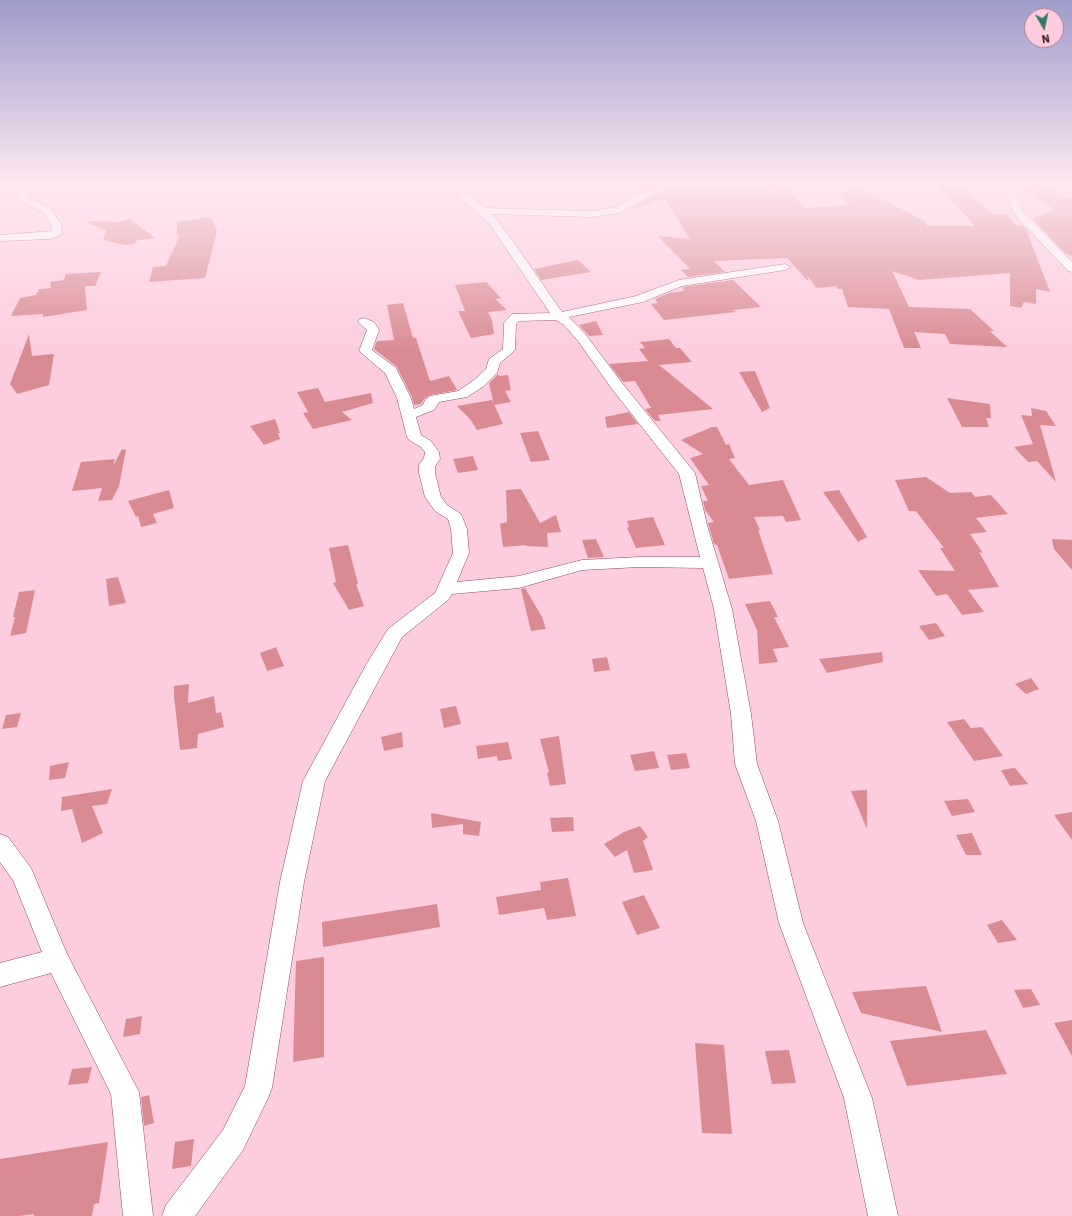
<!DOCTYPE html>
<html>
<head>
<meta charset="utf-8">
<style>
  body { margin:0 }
  #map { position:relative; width:1072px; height:1216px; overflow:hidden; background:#fdcddf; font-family:"IBM Plex Sans",sans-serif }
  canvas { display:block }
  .north { position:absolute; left:1024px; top:8px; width:40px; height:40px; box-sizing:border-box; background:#fdcddf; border:1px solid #ad8594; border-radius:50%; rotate:171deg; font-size:11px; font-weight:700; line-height:16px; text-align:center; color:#341824 }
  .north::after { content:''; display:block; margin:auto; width:14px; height:18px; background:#367767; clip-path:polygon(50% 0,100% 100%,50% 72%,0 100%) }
</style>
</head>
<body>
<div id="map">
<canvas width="1072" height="1216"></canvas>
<div class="north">N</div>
</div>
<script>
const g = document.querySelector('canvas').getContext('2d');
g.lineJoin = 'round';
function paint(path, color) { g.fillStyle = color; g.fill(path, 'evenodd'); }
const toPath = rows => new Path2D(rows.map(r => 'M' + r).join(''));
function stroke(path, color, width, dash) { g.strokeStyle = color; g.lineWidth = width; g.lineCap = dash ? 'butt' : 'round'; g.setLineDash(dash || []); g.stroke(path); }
const building = toPath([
  [657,181,746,181,747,187,782,184,791,196,795,196,806,208,849,205,838,194,861,188,926,222,927,226,975,226,936,184,955,183,994,214,1006,214,1018,227,1022,225,1031,235,1027,232,1050,292,1036,289,1036,304,1024,302,1021,308,1010,306,1010,273,919,280,892,271,909,307,970,309,994,331,990,331,1007,347,950,344,945,334,914,332,921,348,904,348,889,309,848,307,842,289,838,289,836,286,817,288,807,276,809,282,787,258,714,261,725,272,688,277,681,270,690,269,658,236,690,239,665,199,626,211,652,196,670,189,672,186,669,182,662,183,640,192],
  [1042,184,1063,198,1072,197,1072,256,1064,252,1033,219,1053,209,1021,187],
  [211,217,217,231,205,278,149,282,153,267,166,266,180,235,177,236,177,222],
  [130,219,155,238,138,240,133,244,125,245,103,240,106,231,85,221,118,222],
  [578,260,591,272,541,280,534,269],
  [101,272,95,286,85,286,87,310,43,317,43,314,11,316,20,298,36,295,39,289,51,288,50,282,64,280,66,274],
  [733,280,761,307,733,310,736,312,664,320,651,304,658,303,655,299,669,293,684,291,682,287],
  [486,282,501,298,495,299,507,310,488,312,492,320,494,334,471,338,458,311,465,311,455,285],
  [403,303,413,338,416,338,430,381,449,376,457,390,430,395,424,399,421,404,414,405,412,397,397,367,374,349,377,341,394,340,387,305],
  [596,321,603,335,589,336,579,325],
  [29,334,32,356,54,354,49,385,17,394,10,384],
  [669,339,676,348,680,348,692,362,659,365,713,409,658,415,661,421,655,421,645,409,651,408,635,381,623,382,609,364,648,361,639,349,645,348,640,342],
  [755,371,770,408,762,412,739,372],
  [498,374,499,376,508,375,511,390,505,391,511,402,494,405,489,383],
  [318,388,325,402,371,393,373,403,342,412,352,420,313,429,303,413,308,412,297,392],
  [947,398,990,404,991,418,986,418,989,427,962,427],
  [492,400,503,424,477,430,470,419,457,406],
  [1031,408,1046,411,1056,426,1040,425,1056,482,1037,461,1028,462,1014,447,1033,444,1021,415,1032,416],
  [629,412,638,424,607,428,605,417],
  [275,419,280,433,278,433,280,439,264,445,250,426],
  [712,427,717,427,726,445,729,444,735,458,729,459,749,485,783,480,801,520,786,522,783,516,754,517,760,530,758,530,773,574,729,579,717,545,714,544,708,523,714,522,705,510,703,501,708,501,701,486,709,485,690,458,703,454,681,440],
  [538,431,550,460,531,462,520,433],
  [122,449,126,450,119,486,112,500,98,501,102,488,72,491,81,462,115,459,113,466],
  [473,456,478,470,458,473,453,459],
  [926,477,950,493,971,492,975,497,991,495,1008,514,976,518,987,532,970,534,983,553,979,552,999,587,968,590,984,612,962,615,947,594,936,596,918,570,955,571,940,548,944,548,916,511,909,511,895,480],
  [521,489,540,523,556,515,561,532,547,533,548,547,526,546,526,545,503,547,500,524,507,522,506,490],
  [169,490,174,508,153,514,157,523,141,527,138,516,136,517,128,501],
  [839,490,867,537,858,542,823,492],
  [653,517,665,545,636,548,627,528,629,527,627,521],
  [596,539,604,557,588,558,582,540],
  [1052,539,1072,540,1072,570,1054,549],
  [348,545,358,584,356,584,364,606,349,610,333,583,336,582,329,548],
  [118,577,126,603,109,606,106,579],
  [525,588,542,617,546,629,531,631,521,589],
  [35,590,26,633,10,636,15,617,13,617,19,592],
  [770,601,778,617,774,617,789,647,773,649,778,662,759,664,757,630,745,604],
  [936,623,945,636,929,640,919,626],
  [276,647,284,666,267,671,260,653],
  [882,652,883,662,827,673,819,659],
  [607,657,610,670,594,672,592,659],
  [1031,678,1039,689,1026,694,1015,684],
  [189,684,188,703,214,696,216,713,221,712,224,727,198,734,197,748,180,750,174,696,174,686],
  [456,706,461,724,444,728,440,709],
  [21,713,17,727,2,729,6,715],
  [964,719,971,728,982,727,1003,756,974,761,947,722],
  [402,732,403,747,384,751,381,737],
  [559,736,566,784,550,786,547,773,549,772,540,739],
  [508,742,512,759,498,761,497,756,478,759,476,746],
  [654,751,659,768,635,771,630,755],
  [686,753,690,768,671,770,667,755],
  [69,762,65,778,49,780,50,766],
  [1015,768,1028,784,1010,786,1001,770],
  [112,789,107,804,92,806,103,833,82,843,72,809,61,811,62,797],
  [867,790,867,829,851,791],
  [968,799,975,812,952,816,944,801],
  [1072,812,1072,840,1054,815],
  [431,813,481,822,479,836,463,834,463,824,432,828],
  [573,817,574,831,552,832,550,818],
  [640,826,648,837,643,841,653,870,634,873,627,850,615,857,604,844,624,832],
  [972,833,982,855,966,855,956,835],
  [568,878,576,916,547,920,544,908,499,915,496,897,541,890,540,882],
  [644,895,660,928,637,935,622,902],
  [437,904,440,927,323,947,322,922],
  [1002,920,1017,940,998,943,987,925],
  [324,957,324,1057,293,1062,296,961],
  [926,986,942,1032,861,1013,852,992],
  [1031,989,1040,1005,1023,1008,1014,990],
  [142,1016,140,1034,123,1037,126,1019],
  [1072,1020,1072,1056,1054,1023],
  [986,1030,1007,1074,907,1086,890,1041],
  [695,1043,724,1045,732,1134,702,1133],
  [789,1050,796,1083,772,1084,765,1051],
  [92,1067,88,1083,68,1085,72,1069],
  [149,1095,154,1123,144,1126,141,1097],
  [194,1139,191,1166,172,1169,175,1142],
  [108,1142,99,1203,94,1204,92,1216,34,1216,34,1214,19,1216,0,1216,0,1159]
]);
const minor = toPath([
  [15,181,25,181,25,193,31,199,53,210,57,219,61,223,62,233,61,235,50,239,0,241,0,235,52,231,51,224,47,220,45,214,25,203,18,197,14,191,15,181],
  [453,181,463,181,466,193,485,208,592,211,616,207,645,191,663,184,669,184,671,186,669,188,651,195,619,213,592,217,492,214,512,240,562,312,636,296,679,280,785,264,791,267,785,270,682,286,643,302,569,317,586,335,622,383,695,473,707,525,732,609,751,714,757,764,778,821,803,923,872,1098,898,1216,868,1216,844,1098,779,923,756,821,735,764,731,714,714,609,703,568,639,567,582,570,519,588,452,594,448,600,402,637,325,781,304,882,272,1088,268,1098,243,1150,195,1216,162,1216,166,1205,223,1130,245,1086,280,882,303,781,366,665,388,629,435,593,453,553,451,529,448,519,435,511,425,497,419,473,419,465,424,458,425,452,421,447,409,440,407,437,397,398,385,373,359,351,367,330,358,322,360,319,364,318,374,322,376,325,379,330,372,350,396,368,411,398,414,409,423,405,425,400,430,396,458,391,474,380,486,369,489,359,503,349,504,323,512,314,550,313,490,225,479,213,458,196,453,181],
  [556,320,564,325,578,341,612,389,679,474,700,557,639,557,582,560,519,576,457,582,469,553,467,529,461,514,447,505,441,497,435,473,435,466,440,459,439,452,431,441,421,435,416,417,434,410,439,402,467,397,484,386,497,373,500,363,515,350,516,324,519,321,556,320],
  [998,181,1008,181,1014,189,1024,212,1072,262,1072,272,1068,271,1016,216,1012,209,1006,191,998,181],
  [0,834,8,837,31,868,67,954,139,1092,153,1216,123,1216,111,1094,51,973,0,987,0,963,42,952,13,880,0,862,0,834]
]);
paint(building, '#da8b92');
stroke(minor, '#8c4966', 1);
paint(minor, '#fff');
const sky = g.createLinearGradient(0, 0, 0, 351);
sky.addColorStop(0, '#9f9bca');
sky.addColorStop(0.52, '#fee8f1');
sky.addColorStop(1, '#fee8f100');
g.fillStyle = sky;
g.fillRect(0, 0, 1072, 351);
</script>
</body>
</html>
